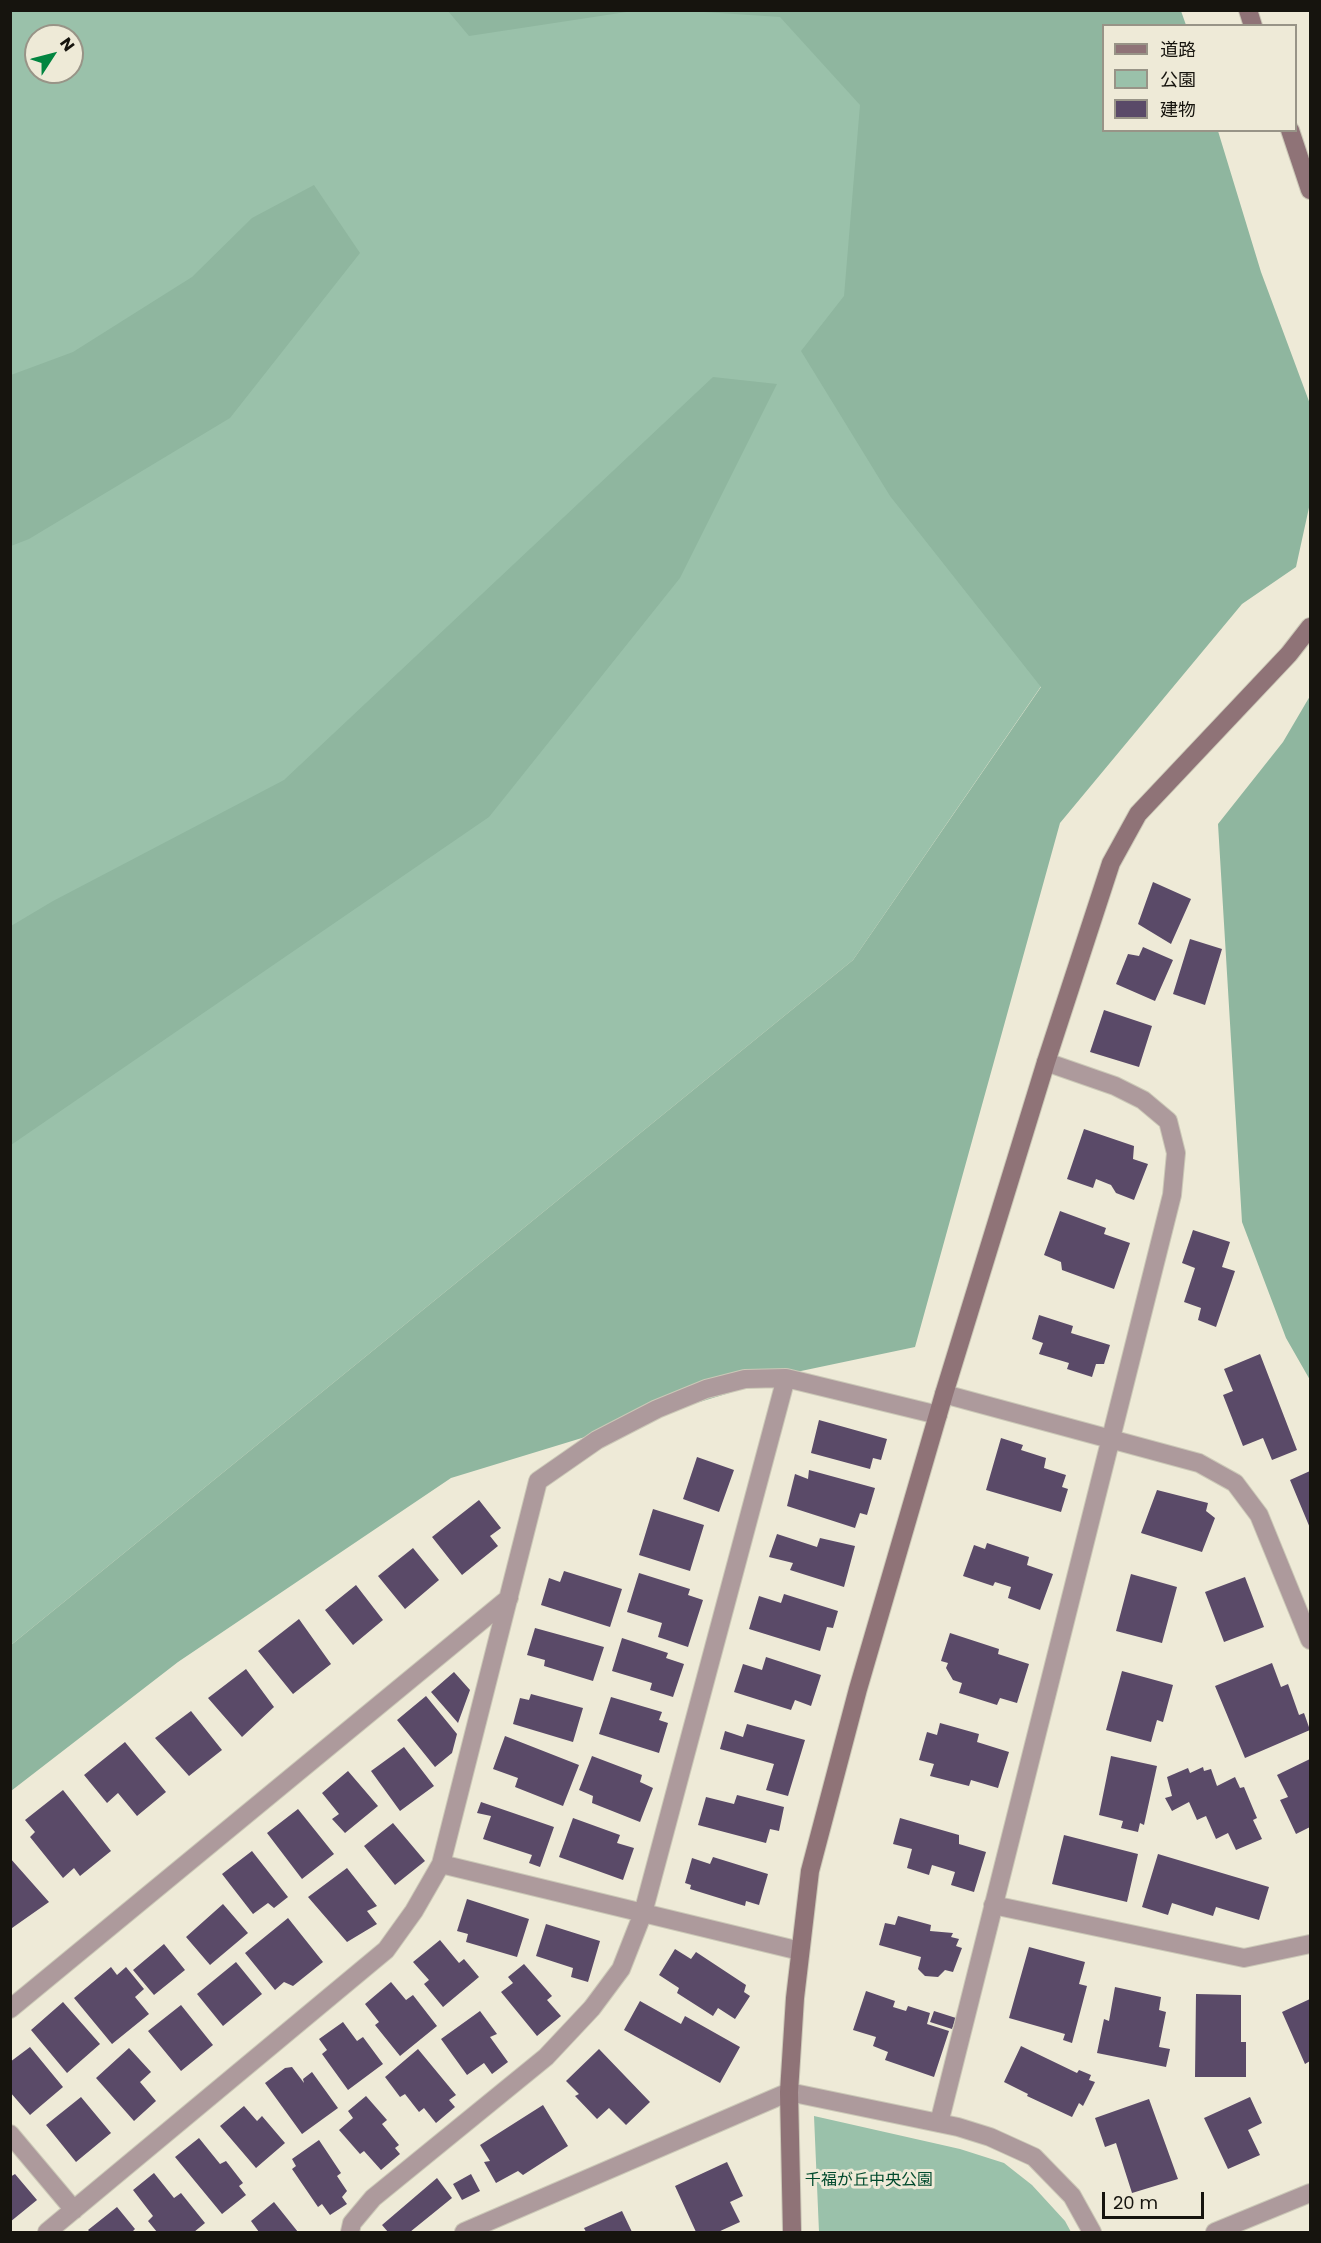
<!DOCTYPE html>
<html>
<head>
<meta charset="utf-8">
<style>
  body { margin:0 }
  #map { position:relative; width:1321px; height:2243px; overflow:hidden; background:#eeead7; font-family:Poppins,"Noto Sans JP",sans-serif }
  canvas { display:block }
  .frame { position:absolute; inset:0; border:12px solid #16140e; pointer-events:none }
  .legend { position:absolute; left:1102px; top:24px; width:195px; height:108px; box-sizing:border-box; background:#eeead7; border:2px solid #989487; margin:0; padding:8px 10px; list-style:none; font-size:18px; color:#16140e }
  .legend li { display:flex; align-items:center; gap:12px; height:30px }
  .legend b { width:30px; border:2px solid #989487 }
  .north { position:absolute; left:24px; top:24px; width:60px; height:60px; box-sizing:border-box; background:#eeead7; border:2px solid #989487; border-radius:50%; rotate:54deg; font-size:16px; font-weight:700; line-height:24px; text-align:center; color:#16140e }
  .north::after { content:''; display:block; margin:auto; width:21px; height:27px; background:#028540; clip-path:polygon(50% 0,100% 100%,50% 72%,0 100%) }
  .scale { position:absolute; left:1102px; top:2192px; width:102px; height:27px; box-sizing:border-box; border:3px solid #16140e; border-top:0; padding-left:8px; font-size:18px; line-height:21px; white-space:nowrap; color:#16140e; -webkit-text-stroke:4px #eeead7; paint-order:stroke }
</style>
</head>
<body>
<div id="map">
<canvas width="1321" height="2243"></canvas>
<div class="frame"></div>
<ul class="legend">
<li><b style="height:8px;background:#8f7377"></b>道路</li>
<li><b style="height:16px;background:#9ac1aa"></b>公園</li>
<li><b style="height:16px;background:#5a4a68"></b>建物</li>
</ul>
<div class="north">N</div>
<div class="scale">20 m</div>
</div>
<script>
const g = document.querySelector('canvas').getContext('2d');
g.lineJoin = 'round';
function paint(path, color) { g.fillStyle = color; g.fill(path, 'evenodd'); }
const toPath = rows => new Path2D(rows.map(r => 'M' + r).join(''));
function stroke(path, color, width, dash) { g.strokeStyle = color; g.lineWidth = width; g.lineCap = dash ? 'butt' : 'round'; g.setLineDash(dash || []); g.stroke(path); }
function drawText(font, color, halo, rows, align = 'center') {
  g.font = font + ' Poppins,"Noto Sans JP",sans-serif'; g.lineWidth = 6; g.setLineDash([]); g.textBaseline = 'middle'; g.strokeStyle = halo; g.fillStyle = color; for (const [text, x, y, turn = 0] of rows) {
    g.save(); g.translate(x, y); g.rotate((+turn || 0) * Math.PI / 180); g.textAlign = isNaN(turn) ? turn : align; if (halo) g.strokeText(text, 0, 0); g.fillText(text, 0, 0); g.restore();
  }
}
const green = toPath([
  [11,11,1092,11,1104,130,1191,468,853,960,11,1645],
  [36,36,72,36,72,72,36,72],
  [814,2116,960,2149,1004,2163,1032,2185,1065,2221,1071,2232,819,2232]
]);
const forest = toPath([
  [448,11,633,11,469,36],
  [689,11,1181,11,1186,25,1104,26,1104,130,1218,131,1261,272,1310,404,1310,503,1296,567,1242,604,1060,823,915,1347,801,1371,451,1478,178,1662,11,1791,11,1645,853,960,1041,687,890,496,801,351,844,296,860,105,780,17],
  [314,185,360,253,230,418,29,539,11,546,11,375,73,352,192,277,252,218],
  [713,377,777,384,680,578,489,817,11,1145,11,926,53,901,284,780],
  [1310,696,1310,1380,1286,1338,1242,1222,1218,824,1283,742]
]);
const building = toPath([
  [1153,882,1191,899,1171,944,1138,924],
  [1190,939,1222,949,1205,1005,1173,994],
  [1143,947,1173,960,1155,1001,1116,984,1128,954,1139,956],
  [1104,1010,1152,1026,1139,1067,1090,1052],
  [1084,1129,1134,1146,1133,1159,1148,1164,1134,1200,1116,1193,1111,1185,1096,1179,1093,1188,1067,1179],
  [1060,1211,1106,1228,1104,1234,1130,1243,1114,1289,1062,1270,1061,1262,1044,1255],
  [1193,1230,1230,1242,1222,1267,1235,1271,1216,1327,1198,1320,1201,1308,1184,1302,1195,1268,1182,1263],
  [1039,1315,1073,1326,1071,1333,1110,1345,1104,1364,1096,1364,1092,1377,1067,1369,1069,1363,1039,1354,1043,1343,1032,1339],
  [1260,1354,1297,1450,1272,1460,1263,1438,1243,1446,1223,1395,1233,1391,1224,1369],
  [819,1420,887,1439,881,1460,873,1458,870,1469,811,1453],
  [1001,1438,1023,1445,1021,1450,1046,1458,1044,1468,1066,1475,1062,1487,1068,1489,1061,1512,986,1490],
  [697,1457,734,1470,719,1512,683,1499],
  [809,1470,875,1488,867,1515,860,1513,855,1528,787,1506,795,1474,808,1479],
  [1310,1471,1310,1528,1290,1480],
  [1157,1490,1208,1503,1206,1511,1215,1518,1202,1552,1141,1533],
  [479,1500,501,1528,490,1536,498,1546,462,1575,432,1537],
  [653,1509,704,1525,690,1571,639,1555],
  [777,1534,817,1547,820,1538,855,1546,844,1587,790,1570,793,1563,769,1557],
  [987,1543,1029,1557,1027,1565,1053,1574,1040,1610,1008,1598,1011,1587,995,1582,993,1586,963,1576,974,1545,985,1549],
  [413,1548,439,1580,405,1609,378,1576],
  [564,1571,622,1589,610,1627,541,1605,549,1578,560,1582],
  [639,1573,690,1589,688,1595,703,1600,688,1647,658,1637,662,1623,627,1612],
  [1131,1574,1177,1587,1162,1643,1116,1631],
  [1245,1577,1264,1627,1224,1642,1205,1592],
  [356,1585,383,1620,353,1645,325,1610],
  [784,1594,838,1611,833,1628,827,1627,820,1651,749,1629,759,1596,781,1603],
  [299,1619,331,1664,293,1694,258,1651],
  [535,1628,604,1647,593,1681,544,1666,545,1660,527,1655],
  [950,1633,999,1649,998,1654,1029,1664,1017,1703,1000,1698,997,1705,959,1693,962,1683,953,1680,946,1668,948,1663,941,1661],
  [622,1638,668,1653,666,1658,684,1664,673,1697,650,1690,652,1683,612,1671],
  [766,1657,821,1675,811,1706,795,1700,791,1710,734,1692,743,1664,762,1670],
  [1272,1663,1281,1687,1288,1684,1299,1715,1304,1713,1310,1730,1245,1758,1215,1686],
  [246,1669,274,1707,242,1737,208,1698],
  [1122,1671,1173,1685,1163,1722,1157,1720,1151,1742,1106,1730],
  [454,1672,470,1690,458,1723,431,1692],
  [531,1694,583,1708,573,1742,513,1724,520,1698,529,1700],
  [426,1696,457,1734,452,1753,435,1767,397,1720],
  [611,1697,662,1712,659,1720,668,1723,659,1753,599,1734],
  [191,1711,222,1750,189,1776,155,1738],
  [940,1723,979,1734,977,1742,1009,1752,998,1788,971,1780,969,1786,930,1776,934,1764,919,1760,927,1732,937,1735],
  [747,1724,805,1740,788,1796,766,1790,774,1764,720,1749,725,1731,743,1737],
  [505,1736,579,1765,563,1806,515,1787,518,1778,493,1769],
  [125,1742,166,1792,137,1816,118,1793,107,1803,84,1775],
  [404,1747,434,1786,400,1811,371,1771],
  [592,1756,642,1775,640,1782,653,1788,640,1822,592,1803,593,1796,579,1790],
  [1111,1756,1157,1766,1144,1825,1140,1823,1138,1832,1121,1828,1123,1821,1099,1815],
  [1310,1759,1310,1827,1296,1834,1280,1800,1288,1797,1277,1775],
  [1203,1767,1204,1771,1211,1769,1217,1786,1235,1777,1240,1788,1244,1787,1257,1818,1253,1820,1262,1839,1236,1850,1228,1833,1216,1839,1206,1816,1197,1820,1189,1802,1172,1811,1165,1798,1172,1796,1167,1777,1188,1768,1190,1773],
  [348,1771,378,1806,345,1833,332,1819,339,1814,322,1793],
  [63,1790,111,1851,80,1876,74,1868,63,1878,30,1837,35,1832,25,1820],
  [737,1795,784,1807,779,1831,770,1829,766,1843,698,1825,706,1797,734,1804],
  [481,1802,554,1827,540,1867,529,1863,532,1855,483,1839,491,1816,477,1813],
  [298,1809,334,1854,302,1879,267,1833],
  [573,1818,620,1835,617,1843,634,1848,623,1880,559,1857],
  [900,1818,959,1835,959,1844,986,1852,974,1892,951,1885,955,1872,932,1865,929,1875,907,1868,912,1849,893,1844],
  [393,1823,425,1861,395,1885,364,1846],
  [1064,1835,1138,1854,1127,1902,1052,1884],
  [252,1851,288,1897,274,1908,268,1903,253,1914,222,1874],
  [1158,1854,1269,1887,1259,1920,1216,1907,1213,1916,1172,1903,1168,1915,1142,1907],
  [713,1857,768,1874,759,1905,746,1901,745,1906,690,1889,691,1885,685,1883,692,1858,710,1864],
  [10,1858,49,1902,12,1928,10,1926],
  [347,1868,377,1906,367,1911,377,1924,347,1942,308,1897],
  [467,1899,529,1919,517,1957,466,1942,468,1934,457,1931],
  [223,1904,248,1933,210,1965,186,1937],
  [898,1916,931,1925,930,1931,953,1933,951,1937,959,1939,956,1946,962,1948,953,1972,945,1970,938,1977,925,1976,918,1969,921,1957,879,1945,885,1923,895,1925],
  [288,1918,323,1962,293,1986,284,1982,275,1990,245,1953],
  [546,1924,600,1941,588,1982,571,1977,573,1968,536,1956],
  [440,1940,459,1963,464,1959,479,1977,443,2007,424,1984,429,1980,413,1962],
  [164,1944,185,1970,154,1995,133,1970],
  [1029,1947,1085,1962,1079,1984,1087,1986,1072,2043,1063,2040,1065,2034,1009,2018],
  [675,1949,691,1959,696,1952,746,1985,744,1992,750,1996,735,2019,718,2008,713,2016,677,1993,679,1988,659,1975],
  [236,1962,262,1994,223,2026,197,1994],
  [524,1964,552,1996,547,2000,561,2016,537,2036,501,1992,513,1983,508,1977],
  [111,1967,117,1975,126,1967,144,1989,135,1997,149,2014,112,2044,74,1998],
  [391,1982,406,2000,413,1995,437,2026,400,2056,375,2025,379,2022,365,2004],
  [1115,1987,1161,1997,1159,2010,1166,2012,1159,2047,1170,2049,1166,2067,1097,2053,1104,2019,1109,2021],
  [866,1991,895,2001,893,2007,906,2011,908,2006,930,2013,927,2024,949,2031,934,2077,885,2060,888,2052,873,2046,876,2037,853,2030],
  [1196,1994,1241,1995,1241,2042,1246,2042,1246,2077,1195,2077],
  [1310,1999,1310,2061,1305,2064,1282,2012],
  [640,2001,681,2024,685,2016,740,2047,720,2083,624,2030],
  [63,2002,100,2044,67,2073,31,2030],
  [181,2005,213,2045,181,2071,148,2031],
  [480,2011,497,2034,490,2037,508,2062,492,2074,484,2063,467,2075,441,2039],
  [934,2011,956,2018,952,2029,930,2022],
  [343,2022,357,2041,363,2037,383,2064,348,2090,322,2054,327,2050,319,2039],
  [1021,2046,1077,2073,1079,2070,1091,2075,1089,2080,1095,2082,1083,2106,1079,2103,1072,2117,1027,2096,1028,2094,1004,2082],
  [30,2047,63,2087,30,2115,10,2092,10,2062],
  [129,2048,151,2072,140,2082,156,2101,134,2121,96,2078],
  [418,2049,456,2095,449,2100,455,2107,436,2123,424,2108,419,2112,405,2094,400,2097,385,2077],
  [599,2049,650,2102,626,2125,609,2108,597,2119,575,2096,579,2094,566,2081],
  [292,2067,304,2083,303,2079,312,2072,338,2108,302,2134,265,2083,285,2068],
  [366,2096,387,2120,382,2124,399,2145,395,2148,400,2154,381,2170,364,2151,360,2154,339,2130,353,2118,348,2111],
  [81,2097,111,2133,76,2162,46,2125],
  [1250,2097,1262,2123,1248,2130,1260,2155,1228,2169,1204,2118],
  [1149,2099,1178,2179,1132,2193,1116,2143,1105,2147,1095,2118],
  [543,2105,568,2146,523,2175,518,2171,496,2183,484,2162,490,2161,480,2145],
  [244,2106,257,2121,262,2116,285,2143,256,2168,220,2126],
  [199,2138,220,2164,226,2161,243,2183,239,2186,246,2195,222,2214,175,2157],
  [319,2140,341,2173,337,2176,347,2191,342,2197,347,2204,330,2215,322,2204,318,2207,292,2169,296,2166,292,2159],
  [727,2162,743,2196,730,2202,740,2222,718,2232,696,2232,675,2186],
  [154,2173,174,2198,181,2193,205,2223,194,2232,157,2232,148,2221,153,2216,133,2190],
  [15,2174,37,2200,10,2222,10,2177],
  [471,2174,480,2191,462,2200,453,2184],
  [437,2178,452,2198,410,2232,388,2232,382,2225],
  [274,2202,298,2232,259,2232,251,2221],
  [117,2207,135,2229,132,2232,90,2232,88,2230],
  [622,2211,632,2232,586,2232,584,2228]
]);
const street = toPath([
  [944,1394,1199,1463,1235,1483,1259,1515,1310,1640],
  [441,1864,800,1951],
  [993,1905,1244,1958,1310,1944],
  [10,2009,509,1598],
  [939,2123,1172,1195,1176,1153,1168,1121,1143,1100,1115,1086,1046,1062],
  [10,2134,74,2210],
  [47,2232,386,1950,414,1911,441,1864,538,1481,597,1440,657,1409,706,1389,745,1379,786,1378,938,1415],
  [350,2232,352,2223,373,2198,546,2057,592,2008,621,1969,643,1913,786,1378],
  [464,2232,789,2092,958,2127,990,2137,1034,2157,1072,2196,1092,2232],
  [1215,2232,1310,2193]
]);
const secondary = toPath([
  [1248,10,1253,26],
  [1290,130,1310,190],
  [792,2232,789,2092,795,1998,810,1871,858,1689,944,1394,1046,1062,1111,863,1138,814,1289,654,1310,627]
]);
const parkNames = [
  ["千福が丘中央公園",869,2181]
];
paint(green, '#9ac1aa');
paint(forest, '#8fb69f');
paint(building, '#5a4a68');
stroke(street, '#cbc8b7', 20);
stroke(secondary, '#cbc8b7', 20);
stroke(street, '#ad9a9c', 18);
stroke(secondary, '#8f7377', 18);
drawText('16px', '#014a2d', '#eeead7', parkNames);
</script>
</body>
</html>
